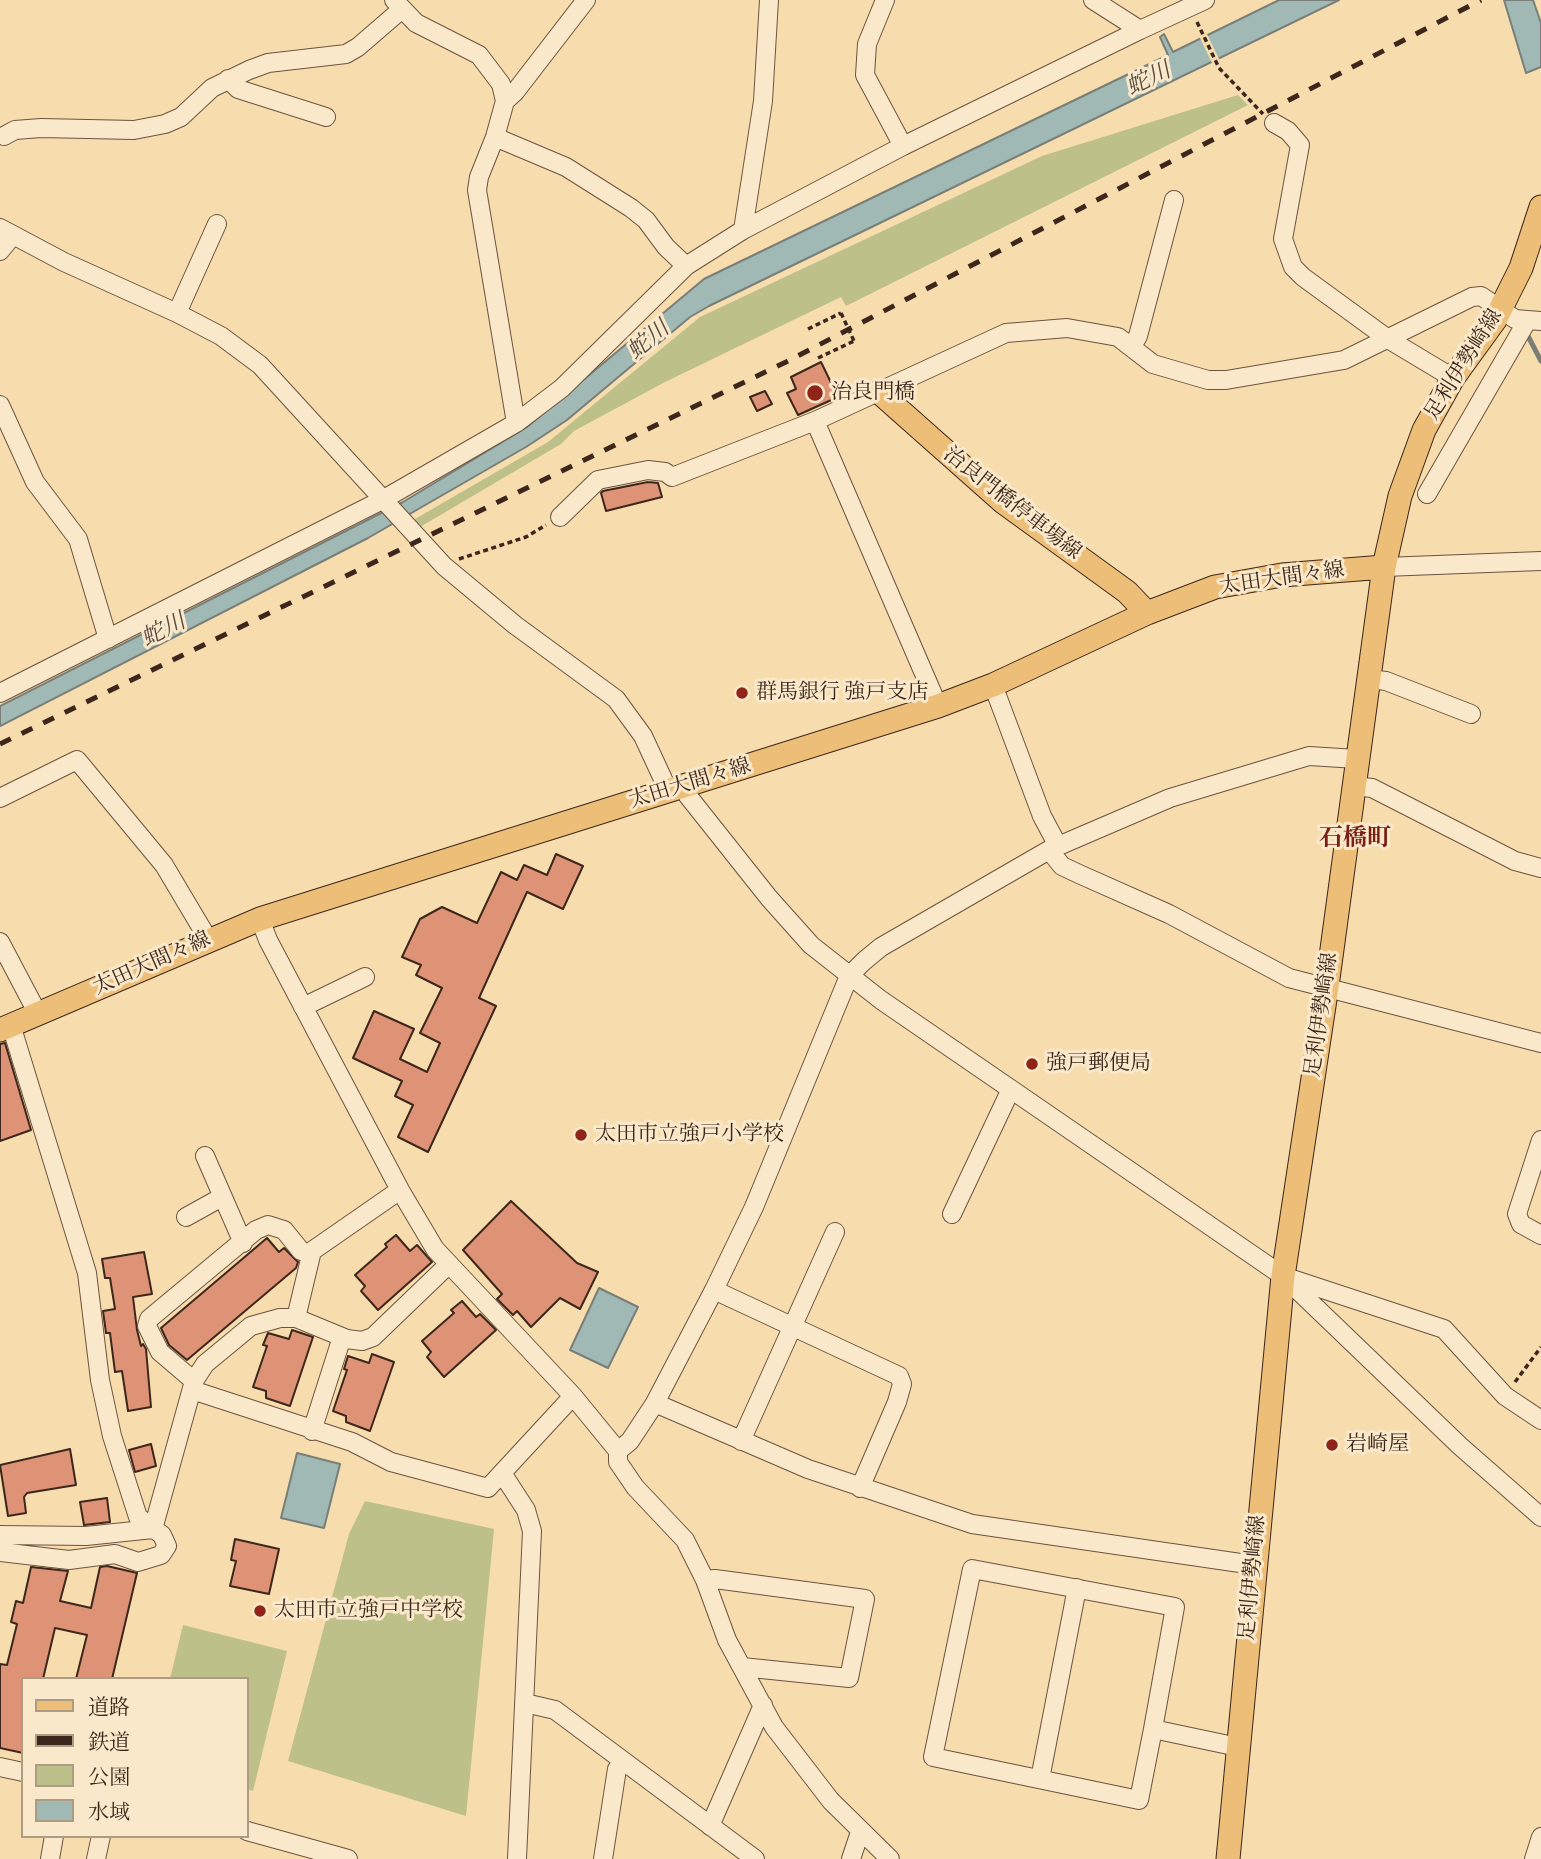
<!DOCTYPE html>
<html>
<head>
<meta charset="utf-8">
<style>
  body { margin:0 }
  #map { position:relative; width:1541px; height:1859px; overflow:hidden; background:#f7dcae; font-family:Alegreya,"Noto Serif JP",serif }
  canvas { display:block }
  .legend { position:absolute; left:21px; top:1677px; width:228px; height:161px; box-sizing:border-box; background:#fae8ca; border:2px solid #ae9b84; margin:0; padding:9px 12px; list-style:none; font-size:21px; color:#3d271c }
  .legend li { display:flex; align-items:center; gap:14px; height:35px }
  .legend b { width:35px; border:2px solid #ae9b84 }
</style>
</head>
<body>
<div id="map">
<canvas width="1541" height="1859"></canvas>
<ul class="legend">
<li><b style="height:9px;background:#ecbe77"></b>道路</li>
<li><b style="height:9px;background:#3d271c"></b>鉄道</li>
<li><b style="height:19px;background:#bec089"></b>公園</li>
<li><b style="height:19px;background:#a1b9b5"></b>水域</li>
</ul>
</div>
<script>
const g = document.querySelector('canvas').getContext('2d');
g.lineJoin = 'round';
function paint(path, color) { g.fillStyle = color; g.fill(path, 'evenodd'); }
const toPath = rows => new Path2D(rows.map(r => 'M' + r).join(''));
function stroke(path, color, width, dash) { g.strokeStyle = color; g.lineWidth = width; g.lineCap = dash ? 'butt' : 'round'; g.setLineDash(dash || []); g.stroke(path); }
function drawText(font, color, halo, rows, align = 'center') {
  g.font = font + ' Alegreya,"Noto Serif JP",serif'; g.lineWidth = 6; g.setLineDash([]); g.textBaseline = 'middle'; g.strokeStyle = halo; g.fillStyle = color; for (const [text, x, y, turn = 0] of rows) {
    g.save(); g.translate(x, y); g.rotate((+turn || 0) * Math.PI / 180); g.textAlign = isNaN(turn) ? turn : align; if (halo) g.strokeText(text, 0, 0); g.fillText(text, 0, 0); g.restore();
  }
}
const green = toPath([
  [1238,95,1248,105,846,306,841,297,665,382,574,431,561,444,420,527,415,519,548,442,700,317,1042,156],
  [365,1501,494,1529,466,1816,288,1761,349,1534],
  [183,1625,287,1651,253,1791,247,1789,247,1679,170,1679]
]);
const water = toPath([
  [1279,0,1339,0,709,306,690,317,567,420,526,447,368,538,0,726,0,706,403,502,527,427,704,279,1168,55,1160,37,1164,34,1173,52,1279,0],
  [1504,0,1533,0,1541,23,1541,67,1526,73,1504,0],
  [599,1288,638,1307,608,1368,570,1350,599,1288],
  [297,1453,340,1464,324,1528,281,1518,297,1453]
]);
const pier = toPath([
  [1206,32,1220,61,1213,65,1199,36]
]);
const stream = toPath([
  [1528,336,1541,361]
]);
const building = toPath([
  [821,362,838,397,798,415,787,393,796,389,791,377,821,362],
  [765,391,772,404,757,411,750,397,765,391],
  [648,482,658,483,662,497,606,511,601,493,603,491,648,482],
  [556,854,583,866,563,909,527,892,479,998,496,1006,428,1152,398,1137,413,1105,395,1096,402,1081,353,1058,374,1011,414,1029,400,1059,427,1072,440,1043,420,1033,442,988,416,975,421,965,402,957,420,919,442,907,477,923,501,872,517,880,524,865,547,875,556,854],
  [5,1043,31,1130,0,1141,0,1044,5,1043],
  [511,1201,577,1263,598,1272,580,1309,560,1298,531,1327,517,1311,513,1315,497,1299,502,1294,463,1250,511,1201],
  [396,1235,410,1251,417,1245,432,1262,378,1310,361,1291,365,1286,355,1275,387,1247,385,1244,396,1235],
  [267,1238,279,1252,284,1248,298,1262,296,1268,187,1360,169,1345,161,1328,267,1238],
  [144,1252,152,1294,133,1297,137,1330,141,1346,143,1344,146,1349,151,1407,128,1411,122,1371,115,1372,110,1333,106,1333,103,1311,115,1309,110,1278,105,1278,102,1259,144,1252],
  [462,1301,476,1317,480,1314,496,1330,444,1377,427,1357,431,1352,422,1341,454,1313,451,1310,462,1301],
  [292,1330,313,1337,290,1406,266,1398,266,1391,253,1387,267,1346,263,1345,268,1333,289,1339,292,1330],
  [372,1354,394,1362,370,1431,346,1422,346,1416,333,1411,347,1370,344,1369,348,1356,369,1363,372,1354],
  [151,1444,156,1466,135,1472,129,1450,151,1444],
  [70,1449,76,1485,27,1493,24,1497,26,1513,8,1516,0,1465,70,1449],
  [107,1498,110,1522,84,1525,80,1502,107,1498],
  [235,1539,279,1549,269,1594,230,1586,236,1561,231,1560,235,1539],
  [107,1566,137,1573,112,1679,76,1679,87,1635,55,1628,43,1679,23,1679,23,1753,0,1748,0,1664,7,1665,17,1624,11,1622,16,1601,23,1603,31,1567,68,1571,60,1601,91,1608,100,1567,107,1566]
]);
const path = toPath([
  [1197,22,1219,68,1263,114],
  [808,329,841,313],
  [818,358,854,341],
  [459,559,526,537,546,525],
  [1515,1382,1541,1347]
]);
const minor = toPath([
  [394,0,416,23,479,55,501,84,505,101,495,137,479,177,477,190,516,423],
  [885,0,867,44,865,75,903,146],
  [1093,0,1140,30,1205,0],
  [228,79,238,89,326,117],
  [505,101,515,92,586,0],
  [1274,123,1288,131,1300,145,1283,239,1293,267,1303,277,1388,339,1453,378],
  [4,136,15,130,41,128,134,130,165,124,181,117,212,88,249,70,268,63,346,54,358,47,402,9],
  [495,137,566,167,631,208,646,220,666,247,686,266],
  [0,228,64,262,177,313,221,336,260,365,444,566,515,625,616,699,643,736,668,790],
  [743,230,763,101,769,0],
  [0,251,13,235],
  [177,313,217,224],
  [1132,346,1138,336,1174,200],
  [0,405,35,482,78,539,108,639],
  [815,421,938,706],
  [1427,494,1527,321],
  [560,517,598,480,648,470,665,472,672,477,815,421,1006,333,1067,328,1118,337,1153,364,1208,380,1226,380,1344,360,1472,297,1481,296,1515,319,1541,321],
  [1384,567,1541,561],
  [1369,679,1386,681,1471,714],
  [993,685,1042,816,1058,846],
  [0,693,384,499,516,423,562,388,686,266,743,230,903,146,1140,30],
  [684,786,688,796,769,898,811,945,881,1000,1283,1276,1460,1446,1541,1517],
  [1354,786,1372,788,1515,861,1541,868],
  [0,798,77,760,164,865,208,939],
  [1049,850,1062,866,1079,874,1169,914,1289,978,1541,1043],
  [260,919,268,940,400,1190,435,1249,573,1396,618,1451,618,1462,635,1487,685,1540,705,1580,727,1640,774,1727,831,1801,890,1859],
  [0,942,38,1014],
  [303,1007,365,977],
  [1541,1140,1517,1214,1521,1224,1541,1235],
  [205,1156,243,1243],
  [952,1214,1011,1089],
  [186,1217,222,1197],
  [1289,1278,1444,1329,1505,1396,1541,1420],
  [714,1290,899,1376,902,1384,897,1402,860,1488],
  [296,1318,312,1251,400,1190],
  [194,1381,160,1352,147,1326,149,1319,256,1230,268,1225,284,1230,301,1251,311,1254],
  [192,1390,352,1442,391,1462,488,1488,573,1396],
  [655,1403,808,1469,972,1524,1254,1565],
  [312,1431,342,1337],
  [741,1441,835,1232],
  [618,1451,630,1441,655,1403,714,1290,754,1207,849,976,864,961,881,947,1049,850,1170,798,1309,756,1357,759],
  [502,1473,526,1510,532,1531,517,1859],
  [153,1529,194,1381,205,1364,251,1326,280,1318,296,1318,347,1339,362,1341,373,1337,449,1264],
  [0,1535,86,1536,153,1529],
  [0,1552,69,1560,115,1554,138,1562,161,1555,167,1546,162,1535,138,1517,112,1436,100,1380,87,1273,11,1025],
  [705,1580,715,1579,865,1599,849,1678,742,1667],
  [525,1703,555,1710,755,1859],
  [1153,1729,1175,1607,972,1569,933,1757,1139,1800,1153,1729,1238,1747],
  [0,1767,23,1772],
  [1040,1779,1077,1588],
  [710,1826,763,1705],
  [247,1831,348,1859],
  [50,1859,54,1836],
  [96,1859,101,1836],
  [603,1859,617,1769,624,1762],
  [851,1859,860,1832],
  [1534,1859,1541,1837]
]);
const major = toPath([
  [879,392,1003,502,1127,592,1147,613],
  [0,1030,260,919,938,706,993,685,1147,613,1215,587,1282,575,1384,567],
  [1228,1859,1283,1276,1327,986,1384,567,1400,496,1424,430,1453,378,1495,320,1521,268,1541,207]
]);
const rail = toPath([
  [0,744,786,362,1481,0]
]);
const pathBridge = toPath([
  [841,313,854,341]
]);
const markers = [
  [815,393,9,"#8f2418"],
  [742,693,7,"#8f2418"],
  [1032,1064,7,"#8f2418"],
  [581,1135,7,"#8f2418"],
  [1332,1445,7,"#8f2418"],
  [260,1611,7,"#8f2418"]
];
const streetNames = [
  ["足利伊勢崎線",1464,365,-58],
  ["治良門橋停車場線",1012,504,38],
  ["太田大間々線",1282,579,-8],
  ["太田大間々線",690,784,-17],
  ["太田大間々線",152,964,-24],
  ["足利伊勢崎線",1322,1015,-82],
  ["足利伊勢崎線",1253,1578,-85]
];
const poiNames = [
  ["治良門橋",831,393],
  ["群馬銀行 強戸支店",756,693],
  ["強戸郵便局",1046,1064],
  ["太田市立強戸小学校",595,1135],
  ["岩崎屋",1346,1445],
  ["太田市立強戸中学校",274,1611]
];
const waterNames = [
  ["蛇川",1149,80,-26],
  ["蛇川",649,341,-40],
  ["蛇川",164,631,-27]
];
const quarterNames = [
  ["石橋町",1355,839]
];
paint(green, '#bec089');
paint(water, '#a1b9b5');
stroke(water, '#797f78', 2);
paint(pier, '#f7dcae');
stroke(stream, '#797f78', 5);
paint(building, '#de9276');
stroke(building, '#3d271c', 2);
stroke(minor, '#6c5440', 20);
stroke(major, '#3d271c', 25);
stroke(path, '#3d271c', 3.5, [5, 3.5]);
stroke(minor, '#fae8ca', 18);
stroke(major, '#ecbe77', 23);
stroke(rail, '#3d271c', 5, [12, 12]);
stroke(pathBridge, '#3d271c', 3.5, [5, 3.5]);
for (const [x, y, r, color] of markers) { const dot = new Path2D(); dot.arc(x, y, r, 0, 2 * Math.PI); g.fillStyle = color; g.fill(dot); stroke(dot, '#fae8ca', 2.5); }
drawText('21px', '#3d271c', '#fae8ca', streetNames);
drawText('21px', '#3d271c', '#fae8ca', poiNames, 'left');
drawText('italic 23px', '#564c42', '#fae8ca', waterNames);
drawText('bold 24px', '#7a1f14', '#fae8ca', quarterNames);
</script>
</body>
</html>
